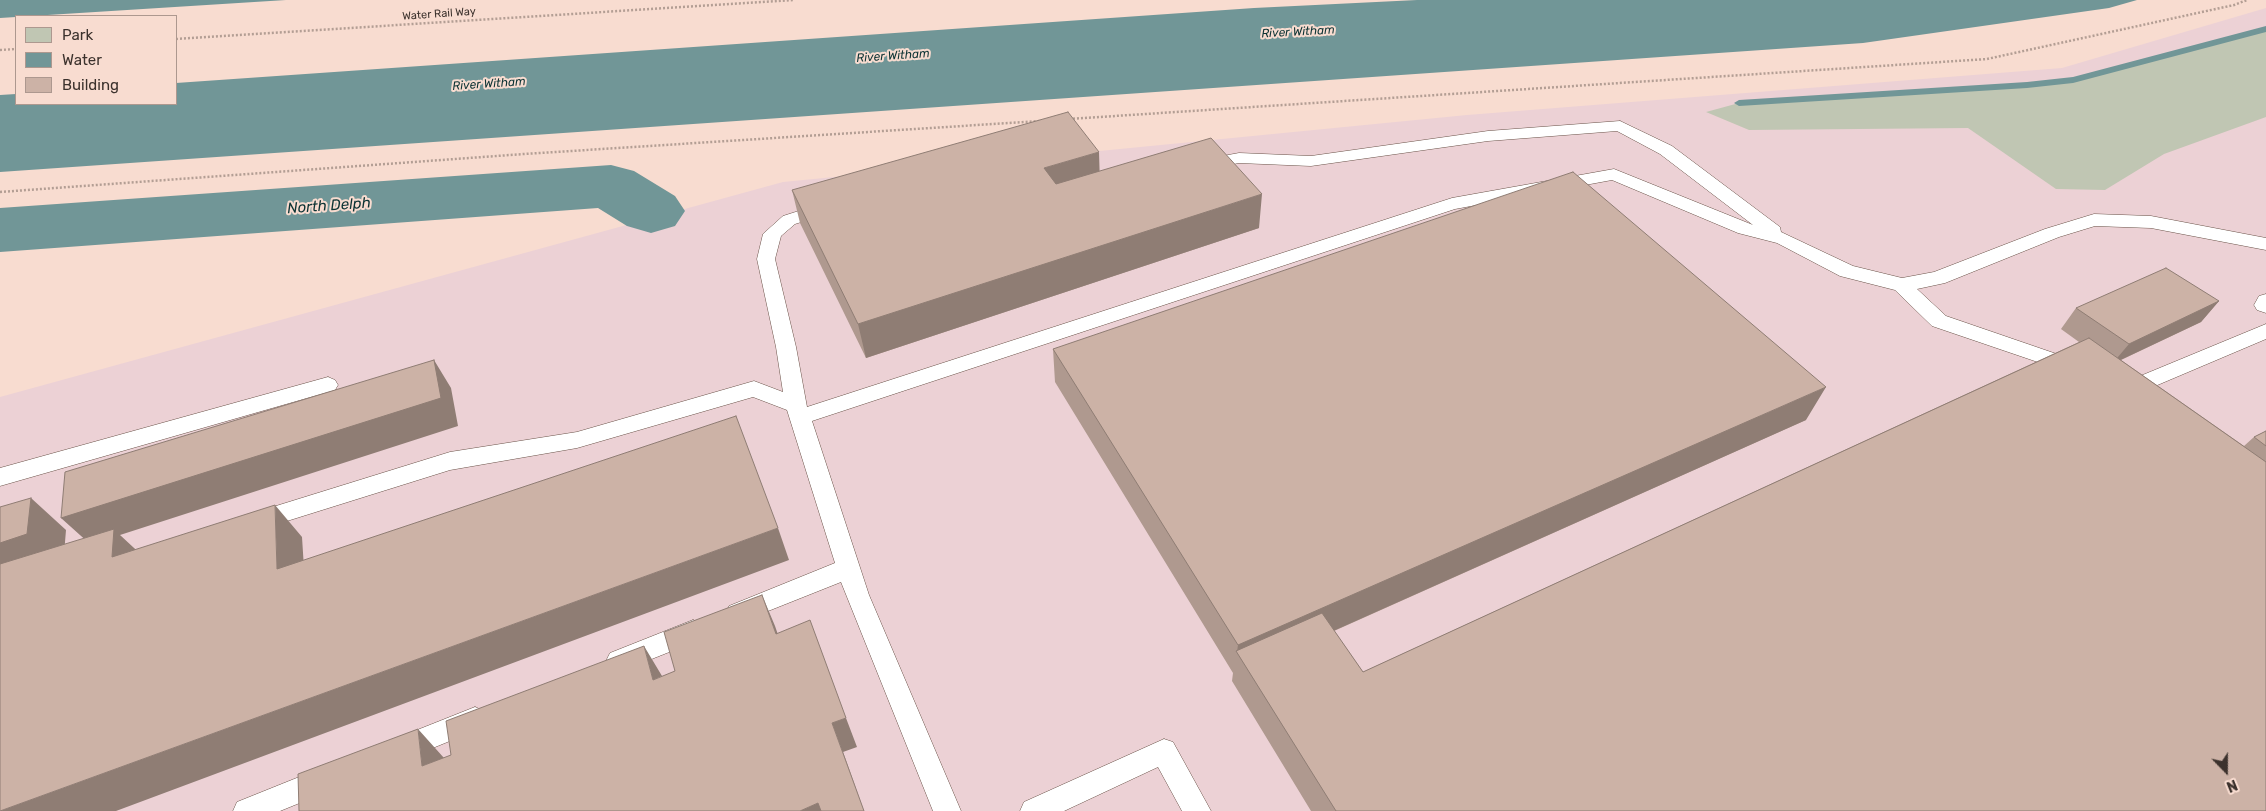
<!DOCTYPE html>
<html>
<head>
<meta charset="utf-8">
<style>
  body { margin:0 }
  #map { position:relative; width:2266px; height:811px; overflow:hidden; background:#f8dcd0; font-family:Rubik,sans-serif }
  canvas { display:block }
  .legend { position:absolute; left:15px; top:15px; width:162px; height:90px; box-sizing:border-box; background:#f8dcd0; border:1px solid #ad988f; margin:0; padding:6px 9px; list-style:none; font-size:15px; color:#3c322d }
  .legend li { display:flex; align-items:center; gap:10px; height:25px }
  .legend b { width:25px; border:1px solid #ad988f }
  .north { position:absolute; left:2201px; top:746px; width:50px; height:50px; -webkit-text-stroke:4px #f8dcd0; paint-order:stroke; rotate:158deg; font-size:14px; font-weight:700; line-height:20px; text-align:center; color:#3c322d }
  .north::after { content:''; display:block; margin:auto; width:18px; height:22px; background:#3c322d; clip-path:polygon(50% 0,100% 100%,50% 72%,0 100%) }
</style>
</head>
<body>
<div id="map">
<canvas width="2266" height="811"></canvas>
<ul class="legend">
<li><b style="height:14px;background:#c0c6b3"></b>Park</li>
<li><b style="height:14px;background:#719697"></b>Water</li>
<li><b style="height:14px;background:#ccb2a6"></b>Building</li>
</ul>
<div class="north">N</div>
</div>
<script>
const g = document.querySelector('canvas').getContext('2d');
g.lineJoin = 'round';
function paint(path, color) { g.fillStyle = color; g.fill(path, 'evenodd'); }
const toPath = rows => new Path2D(rows.map(r => 'M' + r).join(''));
function stroke(path, color, width, dash) { g.strokeStyle = color; g.lineWidth = width; g.lineCap = dash ? 'butt' : 'round'; g.setLineDash(dash || []); g.stroke(path); }
function drawText(font, color, halo, rows, align = 'center') {
  g.font = font + ' Rubik,sans-serif'; g.lineWidth = 4; g.setLineDash([]); g.textBaseline = 'middle'; g.strokeStyle = halo; g.fillStyle = color; for (const [text, x, y, turn = 0] of rows) {
    g.save(); g.translate(x, y); g.rotate((+turn || 0) * Math.PI / 180); g.textAlign = isNaN(turn) ? turn : align; if (halo) g.strokeText(text, 0, 0); g.fillText(text, 0, 0); g.restore();
  }
}
const industrial = toPath([
  [2266,8,2266,811,0,811,0,397,783,182,1467,115,2062,68]
]);
const green = toPath([
  [2266,29,2266,117,2164,154,2105,190,2056,189,1968,128,1749,130,1706,112,1739,103,2027,85,2073,80]
]);
const water = toPath([
  [0,0,286,0,0,18],
  [1417,0,2137,0,2109,8,1863,43,0,172,0,95,16,94,16,104,176,104,176,83,1254,8]
]);
const stream = toPath([
  [2266,26,2266,32,2073,83,2027,88,1739,106,1734,103,1739,100,2027,82,2073,77,2266,26]
]);
const river = toPath([
  [611,165,634,171,675,196,685,211,675,226,651,233,627,226,598,208,0,252,0,208,611,165]
]);
const path = toPath([
  [176,39,793,0],
  [0,50,16,49],
  [1069,119,1987,59,2234,5,2247,0],
  [0,192,524,154,1040,121]
]);
const service = toPath([
  [1620,121,1672,146,1780,227,1781,232,1853,266,1902,278,1934,272,2045,229,2094,214,2151,216,2266,238,2266,250,2151,228,2095,226,2059,237,1945,283,1917,289,1946,316,2077,361,2080,366,2077,371,2070,373,1932,326,1895,290,1840,276,1777,243,1738,233,1612,180,1455,209,812,421,869,595,961,811,933,811,841,582,738,623,729,620,726,613,729,606,835,563,787,410,753,397,577,448,450,470,255,531,247,529,243,522,247,515,450,452,577,432,754,381,783,392,776,347,757,259,763,234,783,216,827,202,833,204,836,208,833,212,795,224,781,236,775,259,796,347,807,407,1452,198,1614,169,1753,225,1660,154,1617,131,1488,141,1311,166,1239,163,1202,170,1196,169,1193,165,1196,161,1239,153,1311,156,1488,131,1620,121],
  [2266,294,2266,313,2257,310,2254,305,2259,296,2266,294],
  [2266,324,2266,339,2141,392,2134,395,2127,392,2116,388,2113,383,2116,378,2123,375,2133,379,2266,324],
  [328,377,335,380,338,385,335,390,0,486,0,468,328,377],
  [693,620,702,623,705,631,702,639,619,672,610,669,606,661,610,653,693,620],
  [475,707,484,711,488,719,484,727,401,761,392,758,388,749,392,740,475,707],
  [1164,739,1173,742,1211,811,1182,811,1158,767,1064,811,1020,811,1024,802,1164,739],
  [324,767,334,771,338,780,334,789,280,811,233,811,237,802,324,767]
]);
const wall = toPath([
  [1100,171,1259,228,866,358,800,223,792,190],
  [2219,301,2201,322,2121,360,2244,446,2254,437,2266,431,2266,811,1311,811,1232,681,1233,673,1055,382,1053,349,1806,420,1334,631,1363,672,2079,342,2061,329,2076,308]
]);
const shadedWall = toPath([
  [1099,152,1100,185,1047,201,1044,168],
  [1262,194,1259,228,866,358,858,324],
  [2219,301,2201,322,2112,364,2129,344],
  [434,360,451,388,458,426,120,535,147,560,112,557,90,544,61,518],
  [1826,387,1806,420,1248,669,1237,652,1238,645],
  [31,498,66,530,63,566,0,586,0,543],
  [275,505,302,537,306,600,277,569],
  [778,528,789,560,116,811,0,811],
  [762,595,775,626,788,664,776,634],
  [644,646,662,676,653,680],
  [846,718,857,747,843,752,864,811,832,723],
  [418,729,444,758,422,766],
  [818,803,822,811,800,811]
]);
const building = toPath([
  [1068,112,1099,152,1044,168,1056,184,1211,138,1262,194,858,324,792,190,1068,112],
  [1573,172,1826,387,1238,645,1053,349,1573,172],
  [2166,268,2219,301,2129,344,2076,308,2166,268],
  [2089,338,2266,462,2266,811,1336,811,1236,651,1322,613,1363,672,2089,338],
  [434,360,441,398,61,518,65,472,434,360],
  [736,416,778,528,0,811,0,564,114,529,112,557,275,505,277,569,736,416],
  [2266,431,2266,446,2254,437,2266,431],
  [31,498,27,534,0,543,0,507,31,498],
  [762,595,776,634,810,620,846,718,832,723,864,811,821,811,818,803,800,811,299,811,298,774,418,729,422,766,451,755,446,721,644,646,653,680,675,671,664,632,762,595]
]);
const farStreetnames = [
  ["Water Rail Way",439,14,-4]
];
const farWaternames = [
  ["River Witham",1298,32,-3],
  ["River Witham",893,56,-4],
  ["River Witham",489,84,-4]
];
const waterNames = [
  ["North Delph",329,206,-4]
];
paint(industrial, '#ecd1d5');
paint(green, '#c0c6b3');
paint(water, '#719697');
paint(stream, '#719697');
paint(river, '#719697');
stroke(service, '#6b544a', 1);
stroke(path, '#b39e94', 2.5, [2, 2]);
paint(service, '#fff');
paint(wall, '#af998f');
paint(shadedWall, '#8f7d74');
paint(building, '#ccb2a6');
stroke(building, '#8f7d74', 1);
drawText('11px', '#3c322d', '#f8dcd0', farStreetnames);
drawText('italic 12px', '#0c3334', '#f8dcd0', farWaternames);
drawText('italic 15px', '#0c3334', '#f8dcd0', waterNames);
</script>
</body>
</html>
